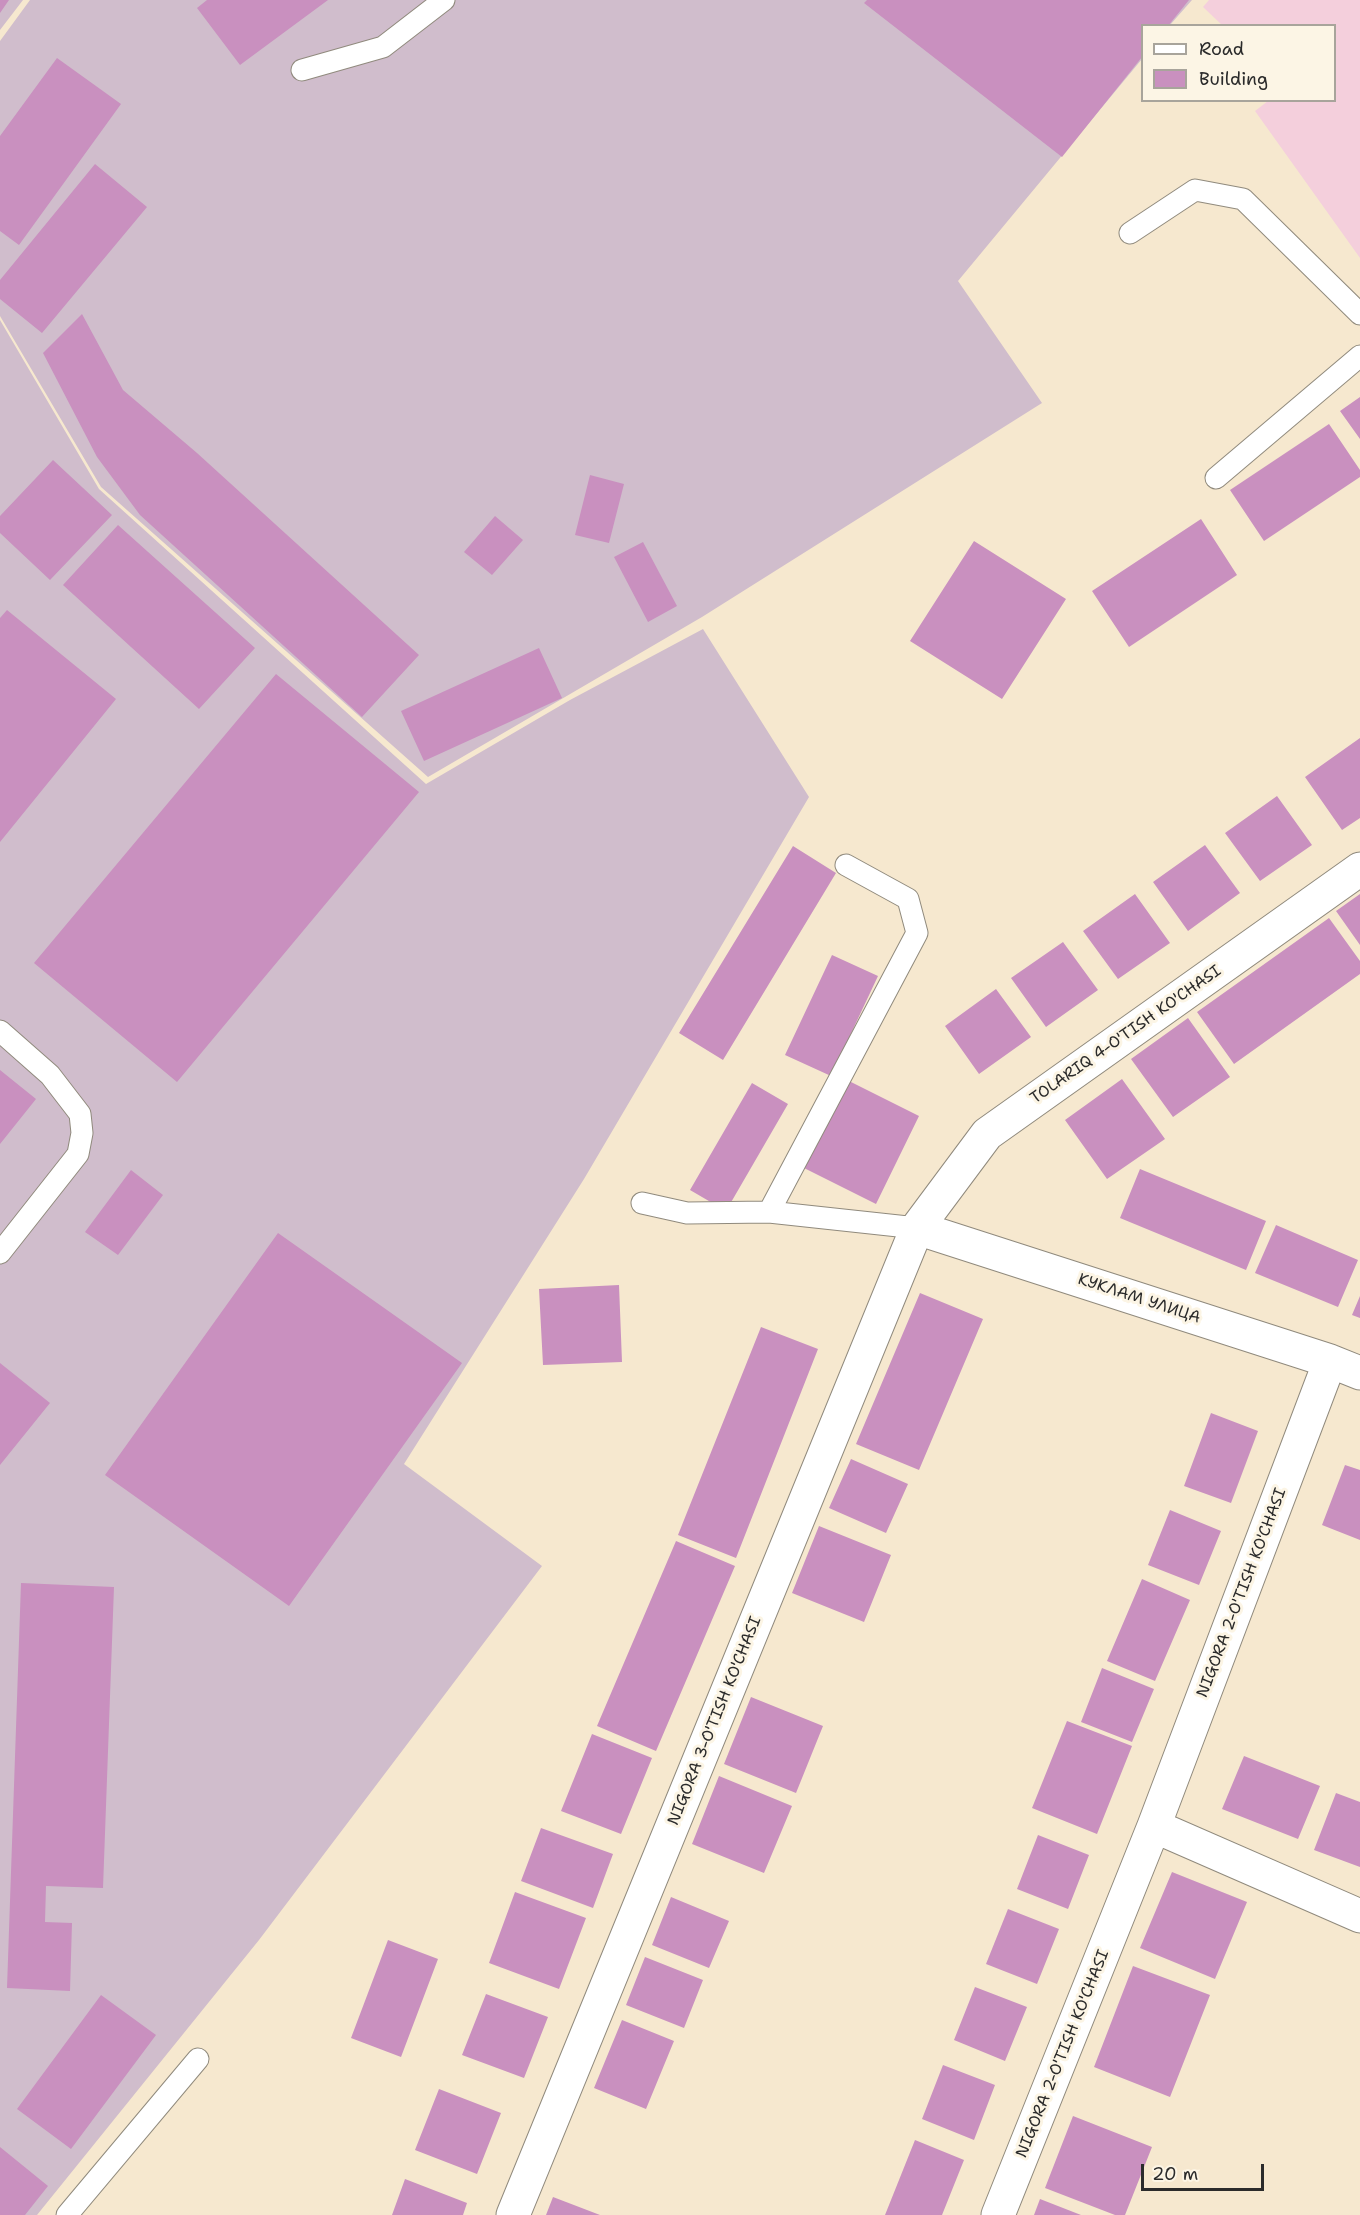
<!DOCTYPE html>
<html>
<head>
<meta charset="utf-8">
<style>
  body { margin:0 }
  #map { position:relative; width:1360px; height:2215px; overflow:hidden; background:#f6e8cf; font-family:"Shantell Sans",sans-serif }
  canvas { display:block }
  .legend { position:absolute; left:1141px; top:24px; width:195px; height:78px; box-sizing:border-box; background:#fcf5e5; border:2px solid #a8a49b; margin:0; padding:8px 10px; list-style:none; font-size:18px; color:#2b2b2b }
  .legend li { display:flex; align-items:center; gap:12px; height:30px }
  .legend b { width:30px; border:2px solid #a8a49b }
  .scale { position:absolute; left:1141px; top:2164px; width:123px; height:27px; box-sizing:border-box; border:3px solid #2b2b2b; border-top:0; padding-left:8px; font-size:18px; line-height:21px; white-space:nowrap; color:#2b2b2b; -webkit-text-stroke:4px #fcf5e5; paint-order:stroke }
</style>
</head>
<body>
<div id="map">
<canvas width="1360" height="2215"></canvas>
<ul class="legend">
<li><b style="height:8px;background:#fff"></b>Road</li>
<li><b style="height:16px;background:#c990bf"></b>Building</li>
</ul>
<div class="scale">20 m</div>
</div>
<script>
const g = document.querySelector('canvas').getContext('2d');
g.lineJoin = 'round';
function paint(path, color) { g.fillStyle = color; g.fill(path, 'evenodd'); }
const toPath = rows => new Path2D(rows.map(r => 'M' + r).join(''));
function stroke(path, color, width, dash) { g.strokeStyle = color; g.lineWidth = width; g.lineCap = dash ? 'butt' : 'round'; g.setLineDash(dash || []); g.stroke(path); }
function drawText(font, color, halo, rows, align = 'center') {
  g.font = font + ' "Shantell Sans",sans-serif'; g.lineWidth = 6; g.setLineDash([]); g.textBaseline = 'middle'; g.strokeStyle = halo; g.fillStyle = color; for (const [text, x, y, turn = 0] of rows) {
    g.save(); g.translate(x, y); g.rotate((+turn || 0) * Math.PI / 180); g.textAlign = isNaN(turn) ? turn : align; if (halo) g.strokeText(text, 0, 0); g.fillText(text, 0, 0); g.restore();
  }
}
const built = toPath([
  [1209,0,1360,0,1360,258,1255,111,1268,101,1334,100,1334,26,1222,25,1203,7]
]);
const industrial = toPath([
  [0,0,23,0,0,30],
  [30,0,1192,0,1170,25,1142,26,1142,59,958,281,1042,403,702,617,428,777,101,487,0,316,0,41],
  [0,320,99,489,426,784,570,700,703,629,809,797,584,1179,404,1464,542,1566,259,1940,37,2215,0,2215]
]);
const building = toPath([
  [0,0,9,0,0,13],
  [207,0,328,0,240,65,197,8],
  [867,0,1189,0,1168,26,1142,26,1142,57,1062,157,864,3],
  [57,58,121,104,19,245,0,231,0,136],
  [95,164,147,207,42,333,0,299,0,280],
  [82,314,123,390,197,453,419,655,362,717,140,515,97,457,43,353],
  [1360,397,1360,439,1340,411],
  [1329,424,1360,470,1360,477,1264,541,1230,490],
  [53,460,112,515,50,580,0,533,0,516],
  [590,475,624,484,609,543,575,535],
  [495,516,523,540,492,575,464,552],
  [1201,519,1237,575,1129,647,1092,591],
  [118,525,255,648,199,709,63,585],
  [974,541,1066,599,1002,699,910,641],
  [643,542,677,606,648,622,614,557],
  [7,610,116,699,0,842,0,618],
  [539,648,562,698,424,761,401,711],
  [276,674,419,792,177,1082,34,963],
  [1360,738,1360,818,1342,830,1305,777],
  [1277,796,1312,845,1260,881,1225,833],
  [1205,845,1240,893,1188,931,1153,882],
  [793,846,836,873,723,1060,679,1033],
  [1135,894,1170,943,1118,979,1083,931],
  [1360,894,1360,945,1336,911],
  [1329,918,1360,961,1360,974,1234,1064,1197,1012],
  [1063,942,1098,990,1046,1027,1011,978],
  [832,955,878,976,831,1076,785,1055],
  [996,989,1031,1037,979,1074,945,1026],
  [1188,1018,1230,1077,1173,1117,1131,1059],
  [0,1070,36,1099,0,1144],
  [1122,1079,1165,1139,1107,1179,1065,1120],
  [847,1080,919,1116,876,1204,804,1168],
  [752,1083,788,1104,726,1211,690,1190],
  [1140,1169,1266,1221,1246,1270,1120,1218],
  [131,1170,163,1195,118,1255,85,1232],
  [1276,1225,1358,1260,1338,1307,1255,1273],
  [278,1233,462,1363,289,1606,105,1475],
  [619,1285,622,1362,543,1365,539,1289],
  [920,1293,983,1319,919,1470,856,1444],
  [1360,1296,1360,1318,1352,1315],
  [761,1327,818,1349,736,1558,678,1535],
  [0,1363,50,1403,0,1465],
  [1211,1413,1258,1431,1231,1503,1184,1486],
  [851,1459,908,1484,886,1533,829,1508],
  [1345,1465,1360,1470,1360,1540,1322,1525],
  [1170,1510,1221,1531,1199,1585,1148,1565],
  [819,1526,891,1555,864,1622,792,1593],
  [676,1541,735,1566,656,1751,597,1726],
  [1142,1579,1190,1600,1155,1681,1107,1661],
  [21,1583,114,1587,103,1888,46,1886,45,1922,72,1923,70,1991,7,1988],
  [1102,1668,1154,1689,1132,1742,1081,1722],
  [751,1697,823,1726,796,1793,724,1764],
  [1067,1721,1132,1746,1097,1834,1032,1808],
  [592,1734,652,1758,621,1834,561,1811],
  [1244,1756,1320,1786,1298,1839,1222,1809],
  [719,1776,792,1806,764,1873,692,1844],
  [1336,1793,1360,1802,1360,1867,1314,1850],
  [541,1828,613,1854,593,1908,521,1881],
  [1038,1835,1089,1855,1068,1909,1017,1889],
  [1172,1872,1247,1902,1215,1979,1140,1948],
  [515,1892,586,1918,559,1989,489,1963],
  [671,1897,729,1921,709,1968,652,1945],
  [1008,1909,1059,1929,1037,1984,986,1964],
  [388,1940,438,1959,401,2057,351,2038],
  [645,1957,703,1980,684,2028,626,2005],
  [1133,1966,1210,1995,1170,2097,1094,2067],
  [975,1987,1027,2007,1005,2061,954,2040],
  [486,1994,548,2017,524,2078,462,2055],
  [101,1995,156,2035,71,2149,17,2109],
  [622,2020,674,2041,646,2109,594,2088],
  [943,2065,995,2085,974,2140,922,2119],
  [439,2089,501,2113,477,2174,415,2150],
  [1073,2116,1152,2147,1125,2215,1115,2215,1045,2188],
  [915,2140,964,2160,942,2215,885,2215],
  [0,2147,48,2186,25,2215,0,2215],
  [405,2179,467,2203,463,2215,392,2215],
  [553,2197,600,2215,546,2215],
  [1040,2199,1081,2215,1034,2215]
]);
const lane = toPath([
  [302,70,383,47,444,0],
  [1130,233,1195,190,1243,199,1360,314],
  [1216,478,1360,356],
  [846,865,908,899,917,933,769,1212,917,1228],
  [0,1031,50,1075,80,1114,82,1133,78,1154,0,1253],
  [642,1203,687,1213,769,1212],
  [67,2215,198,2059]
]);
const street = toPath([
  [917,1228,1330,1361,1360,1373],
  [1154,1826,1360,1916],
  [513,2215,917,1228,987,1134,1360,869],
  [998,2215,1154,1826,1330,1361]
]);
const streetNames = [
  ["TOLARIQ 4-O'TISH KO'CHASI",1126,1035,-35],
  ["КУКЛАМ УЛИЦА",1139,1299,18],
  ["NIGORA 2-O'TISH KO'CHASI",1242,1593,-69],
  ["NIGORA 3-O'TISH KO'CHASI",715,1721,-68],
  ["NIGORA 2-O'TISH KO'CHASI",1063,2054,-68]
];
paint(built, '#f4cfdc');
paint(industrial, '#d0bdcc');
paint(building, '#c990bf');
stroke(lane, '#908a7d', 23);
stroke(street, '#908a7d', 35);
stroke(lane, '#fff', 21);
stroke(street, '#fff', 33);
drawText('16px', '#2b2b2b', '#fcf5e5', streetNames);
</script>
</body>
</html>
